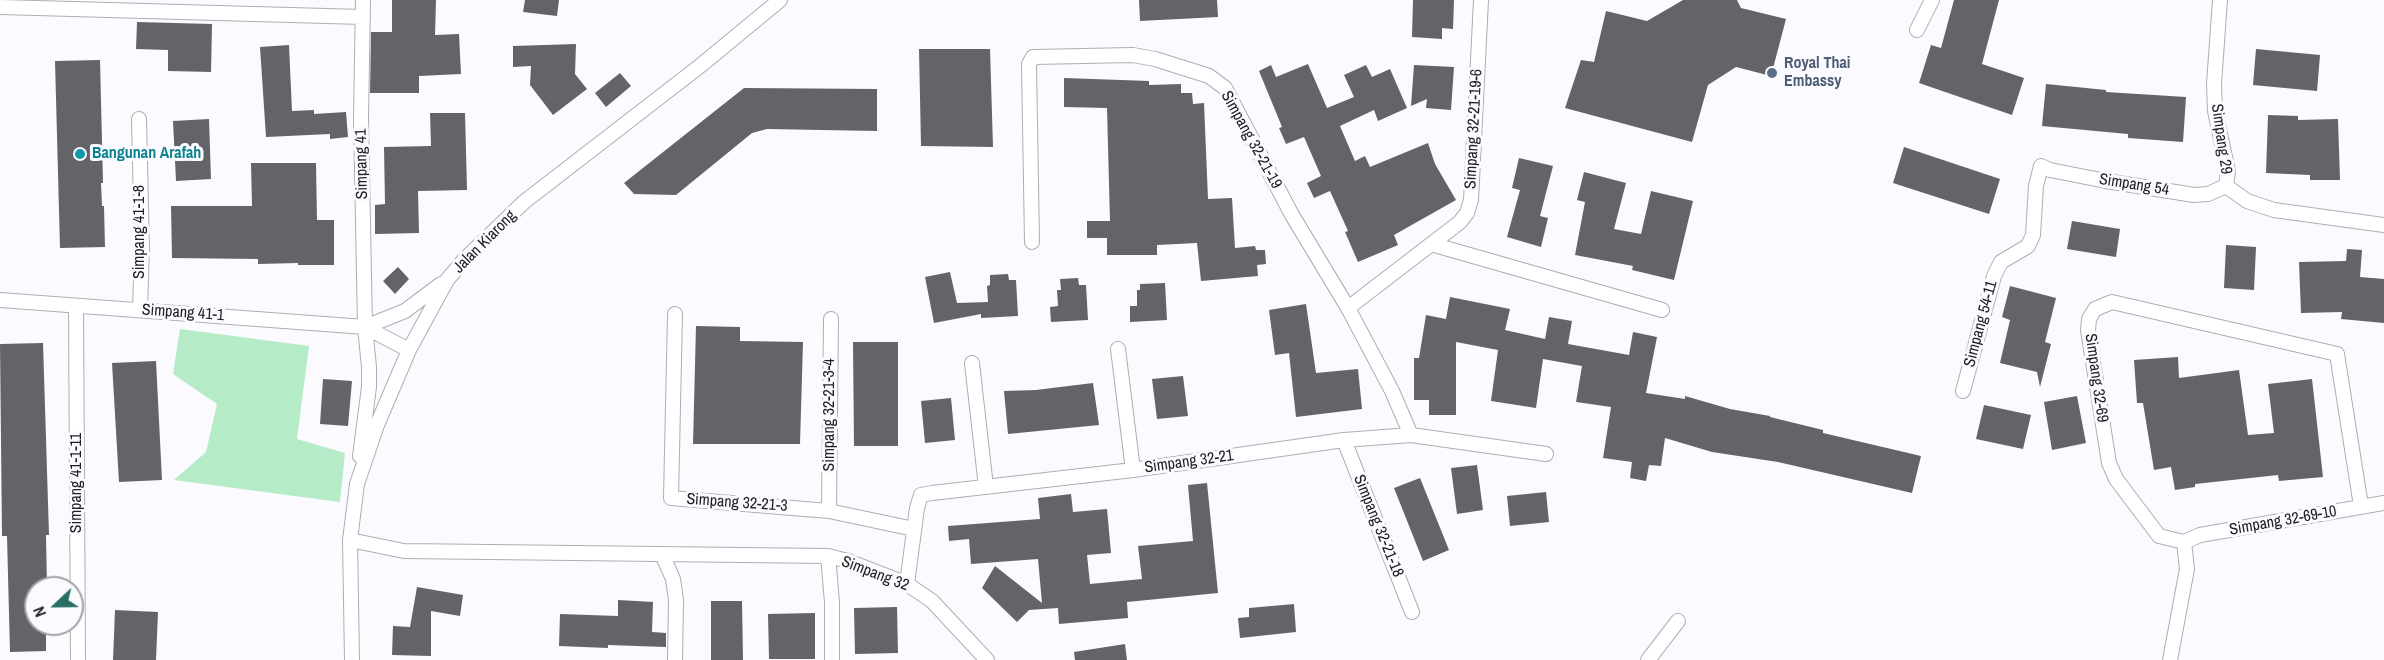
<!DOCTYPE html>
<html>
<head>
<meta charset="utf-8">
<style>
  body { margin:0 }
  #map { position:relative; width:2384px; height:660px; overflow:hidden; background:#fafaff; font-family:"Archivo Narrow",sans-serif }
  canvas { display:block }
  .north { position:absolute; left:24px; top:576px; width:60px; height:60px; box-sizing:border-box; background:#fafaff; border:2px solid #a2a2a7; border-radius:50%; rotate:248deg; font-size:16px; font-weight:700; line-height:24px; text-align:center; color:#1f1f22 }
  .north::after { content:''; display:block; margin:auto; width:21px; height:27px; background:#296e62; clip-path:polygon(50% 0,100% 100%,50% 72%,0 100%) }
</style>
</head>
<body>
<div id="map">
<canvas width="2384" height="660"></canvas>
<div class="north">N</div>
</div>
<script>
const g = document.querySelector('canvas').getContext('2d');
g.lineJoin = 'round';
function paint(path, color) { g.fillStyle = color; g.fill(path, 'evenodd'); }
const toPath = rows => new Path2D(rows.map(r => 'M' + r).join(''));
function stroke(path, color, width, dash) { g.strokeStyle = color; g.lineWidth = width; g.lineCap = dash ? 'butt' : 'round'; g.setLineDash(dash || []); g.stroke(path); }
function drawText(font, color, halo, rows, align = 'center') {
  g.font = font + ' "Archivo Narrow",sans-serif'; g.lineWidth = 6; g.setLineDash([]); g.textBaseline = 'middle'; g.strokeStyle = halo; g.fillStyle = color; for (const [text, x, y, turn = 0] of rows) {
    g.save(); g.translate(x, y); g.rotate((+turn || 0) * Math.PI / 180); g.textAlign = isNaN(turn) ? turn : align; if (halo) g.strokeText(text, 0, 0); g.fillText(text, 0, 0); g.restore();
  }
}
const green = toPath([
  [180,329,309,346,297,439,345,453,340,502,174,480,206,452,217,404,173,374]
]);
const building = toPath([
  [392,0,436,0,435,35,459,34,461,74,419,76,419,93,370,93,371,32,392,32],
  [525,0,559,0,557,16,523,12],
  [1139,0,1217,0,1218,17,1140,21],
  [1413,0,1454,0,1453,29,1442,28,1442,39,1412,37],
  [1683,0,1737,0,1741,8,1786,19,1771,76,1736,67,1708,85,1692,142,1565,108,1581,60,1594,62,1606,11,1647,21],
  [1954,0,1999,0,1982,64,2024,78,2012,115,1919,83,1931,45,1941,48],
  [137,22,212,24,211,72,168,71,168,50,136,49],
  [576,44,575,74,587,89,553,115,530,85,531,66,513,67,513,46],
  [289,45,292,111,314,110,314,114,346,112,348,137,330,139,330,134,266,137,260,47],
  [919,49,990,49,993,147,921,146],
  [2256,49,2320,55,2317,91,2253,85],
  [100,60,103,183,101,183,102,206,104,206,105,247,60,248,55,61],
  [1308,64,1327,108,1354,97,1344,75,1366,65,1372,77,1390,69,1407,108,1378,121,1374,110,1340,126,1355,161,1365,156,1370,167,1428,143,1435,164,1456,200,1394,235,1398,245,1358,262,1345,232,1348,231,1330,191,1314,198,1307,183,1321,176,1304,137,1286,144,1279,128,1282,127,1259,71,1271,65,1276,77],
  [1414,65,1454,67,1451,110,1426,108,1427,99,1411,106],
  [620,73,631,86,606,107,595,93],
  [1064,78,1149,81,1149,85,1181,84,1181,93,1192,93,1193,104,1204,103,1208,199,1232,198,1235,248,1255,246,1256,250,1265,250,1266,264,1257,265,1258,276,1201,281,1197,243,1157,245,1157,255,1107,255,1107,238,1087,238,1087,221,1110,221,1107,108,1064,107],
  [2046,84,2106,90,2106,92,2186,97,2183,142,2128,138,2128,134,2042,126],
  [744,88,877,89,877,131,767,129,752,133,676,195,634,194,624,183],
  [430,113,465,113,467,190,418,191,419,233,375,234,375,205,385,204,384,147,431,146],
  [2268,115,2298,116,2298,120,2338,119,2340,180,2310,180,2310,175,2266,173],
  [209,119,211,179,176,181,173,121],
  [1904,147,2000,179,1989,214,1893,183],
  [1519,158,1553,166,1540,216,1548,218,1541,247,1507,237,1520,190,1512,188],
  [251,163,316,163,317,220,334,220,334,265,298,265,298,263,258,264,258,259,172,258,171,206,252,206],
  [1584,172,1626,183,1614,229,1641,234,1651,191,1693,201,1674,280,1632,270,1633,266,1575,255,1585,202,1577,200],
  [2072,221,2120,229,2116,257,2067,249],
  [2226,245,2256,247,2254,290,2224,288],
  [2347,249,2362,250,2360,277,2384,279,2384,323,2341,319,2342,312,2301,313,2299,262,2346,261],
  [398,267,409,279,395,294,383,281],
  [950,272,957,303,988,302,987,286,990,285,990,275,1008,274,1009,280,1016,280,1018,316,981,318,981,314,934,323,925,277],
  [1078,278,1079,285,1086,285,1088,320,1051,322,1050,307,1058,306,1057,290,1061,290,1060,279],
  [1165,283,1167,320,1130,322,1130,306,1137,306,1137,290,1140,290,1140,284],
  [2010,286,2056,298,2045,342,2051,344,2040,387,2037,372,2000,363,2010,320,2002,317],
  [1450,297,1510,309,1505,330,1545,339,1549,317,1572,321,1568,344,1629,355,1633,332,1657,337,1646,393,1685,399,1685,396,1730,409,1770,416,1770,417,1823,430,1823,433,1921,456,1912,493,1778,462,1712,452,1665,438,1661,466,1649,465,1646,481,1630,478,1632,462,1603,458,1611,407,1576,402,1582,366,1543,359,1536,408,1491,401,1498,350,1456,342,1456,415,1429,415,1429,400,1414,400,1414,358,1419,358,1426,315,1446,319],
  [1306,304,1316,373,1358,369,1362,409,1296,417,1289,353,1275,355,1269,310],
  [696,326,740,327,740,341,803,342,800,444,693,444],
  [853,342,898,342,898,446,854,446],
  [43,343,49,535,46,535,47,588,36,588,36,624,46,624,46,651,10,652,7,536,2,536,0,344],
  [2178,357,2179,378,2239,370,2248,435,2274,433,2268,384,2312,379,2323,477,2279,481,2278,475,2195,484,2195,487,2175,490,2171,467,2154,470,2143,403,2137,403,2134,360],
  [156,361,162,480,119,482,112,363],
  [1183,376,1188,416,1157,419,1152,379],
  [323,379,352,381,348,426,320,424],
  [1093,383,1099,425,1008,434,1004,391,1036,390],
  [2077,396,2086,443,2052,450,2044,402],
  [951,398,955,440,925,443,921,401],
  [1984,405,2031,415,2023,449,1976,439],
  [1477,465,1483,510,1457,514,1451,468],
  [1420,478,1449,550,1423,561,1394,488],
  [1207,483,1218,593,1127,602,1128,618,1059,624,1058,608,1029,610,1017,622,982,588,995,566,1042,603,1038,559,971,564,969,539,949,541,948,526,1040,519,1038,498,1071,494,1073,512,1107,509,1111,553,1087,555,1090,584,1142,579,1138,546,1193,541,1188,485],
  [1546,492,1549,522,1510,526,1507,496],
  [417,587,463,595,460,616,431,611,431,656,392,655,393,626,410,627],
  [618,600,653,602,652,632,666,633,666,647,608,645,608,648,559,646,560,614,618,616],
  [711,601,742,601,743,660,711,660],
  [1294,604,1296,632,1240,638,1238,618,1249,617,1249,608],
  [897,607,898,653,855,654,854,608],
  [115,610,158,612,156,660,113,660],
  [815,613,815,659,769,659,768,614],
  [1125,644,1127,660,1075,660,1074,652]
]);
const minor = toPath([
  [2220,0,2214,84,2215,111,2228,171,2226,186,2247,201,2274,210,2384,225],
  [0,7,363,17],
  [1917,30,1932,0],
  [139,119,142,248,140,310],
  [1032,242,1029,64,1033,57,1133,55,1155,59,1209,76,1225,88,1292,215,1348,308,1392,391,1411,435],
  [1431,244,1662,310],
  [0,300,365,327,409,350],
  [76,306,78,660],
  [1348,308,1460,222,1467,213,1471,200,1481,0],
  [675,314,671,498,829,511,914,529],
  [365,327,405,311,441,284],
  [1118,349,1133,470],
  [972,363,986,487],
  [1963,391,1994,276,2001,262,2028,246,2033,235,2036,186,2041,166,2050,170,2106,181,2194,195,2208,194,2226,186],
  [1344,440,1412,612],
  [360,456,369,387,369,367,365,327,361,119,363,0],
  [829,511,831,319],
  [350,540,404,551,828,556,848,561,907,584,932,601,987,660],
  [2184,542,2200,535,2384,503],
  [662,554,673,579,676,600,675,660],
  [828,556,832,602,832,660],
  [907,584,917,508,921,495,932,493,1133,470,1344,440,1411,435,1546,454],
  [352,660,350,540,357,484,377,425,409,350,447,280,464,260,524,202,700,66,780,0],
  [1648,660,1678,621],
  [2170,660,2187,569,2184,542,2159,536,2116,479,2109,463,2088,330,2089,319,2095,309,2112,302,2337,354,2361,506]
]);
const markers = [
  [1772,73,6,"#5c6f8a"],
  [80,154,6,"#0f9aa8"]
];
const serviceNames = [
  ["Royal Thai",1784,64],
  ["Embassy",1784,82]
];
const streetNames = [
  ["Simpang 32-21-19-6",1474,129,-87],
  ["Simpang 29",2221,139,82],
  ["Simpang 32-21-19",1251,140,61],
  ["Simpang 41",362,164,-91],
  ["Simpang 54",2134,185,9],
  ["Simpang 41-1-8",140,232,-90],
  ["Jalan Kiarong",485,242,-45],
  ["Simpang 41-1",183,313,4],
  ["Simpang 54-11",1981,324,-75],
  ["Simpang 32-69",2096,378,82],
  ["Simpang 32-21-3-4",830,415,-90],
  ["Simpang 32-21",1189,462,-8],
  ["Simpang 41-1-11",77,483,-90],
  ["Simpang 32-21-3",737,503,4],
  ["Simpang 32-69-10",2283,521,-10],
  ["Simpang 32-21-18",1378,526,68],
  ["Simpang 32",875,574,21]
];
const cultureNames = [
  ["Bangunan Arafah",92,154]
];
paint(green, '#b5ecc7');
paint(building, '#63636a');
stroke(minor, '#adadb5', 16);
stroke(minor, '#fff', 14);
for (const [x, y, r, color] of markers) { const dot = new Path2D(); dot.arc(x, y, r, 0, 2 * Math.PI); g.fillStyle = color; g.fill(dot); stroke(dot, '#fafaff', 2); }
drawText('bold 16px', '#4e5e75', '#fafaff', serviceNames, 'left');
drawText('16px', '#1f1f22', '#fafaff', streetNames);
drawText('bold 16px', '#0d838f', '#fafaff', cultureNames, 'left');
</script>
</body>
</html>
